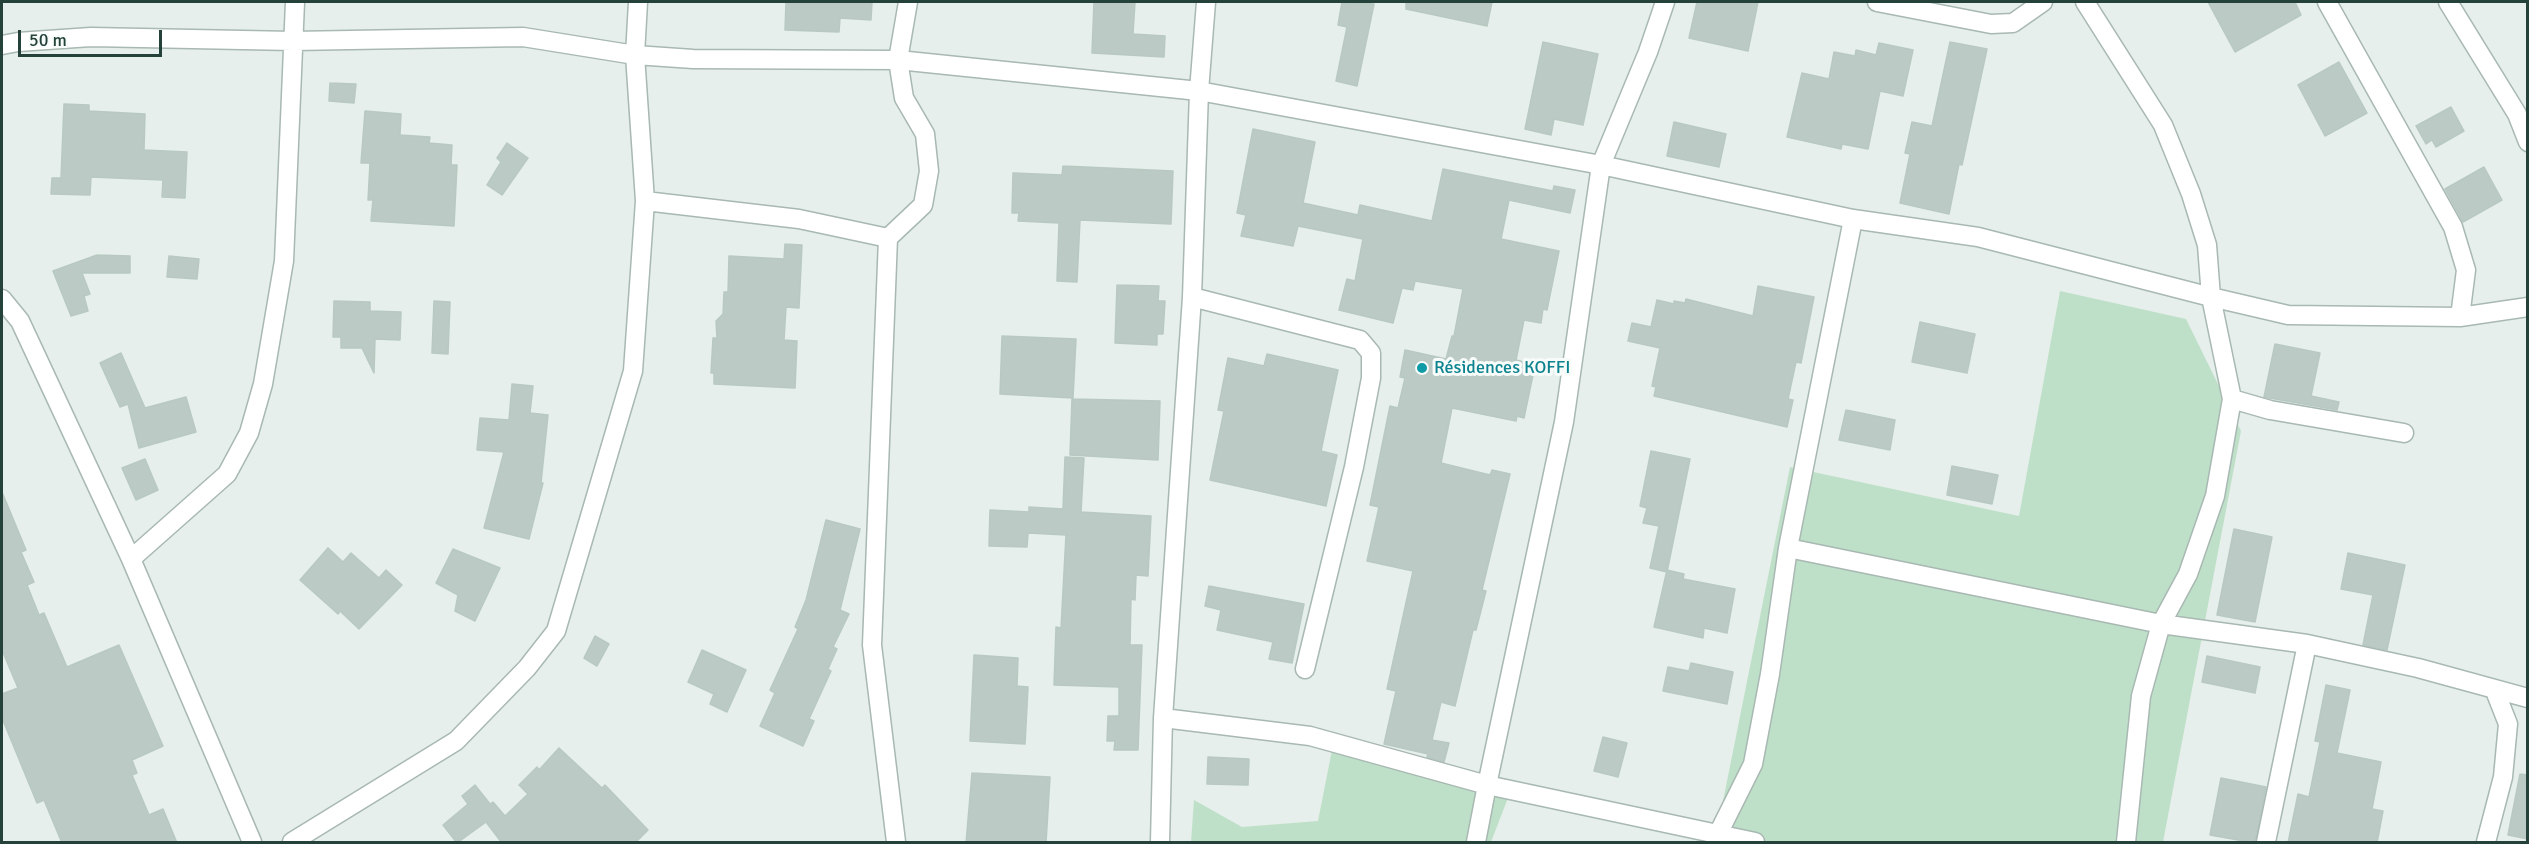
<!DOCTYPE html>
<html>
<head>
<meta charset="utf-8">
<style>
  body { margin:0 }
  #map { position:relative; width:2529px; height:844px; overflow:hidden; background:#e6efeb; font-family:Signika,sans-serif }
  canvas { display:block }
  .frame { position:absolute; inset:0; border:3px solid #24423a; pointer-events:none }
  .scale { position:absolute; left:18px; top:30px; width:144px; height:27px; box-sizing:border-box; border:3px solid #24423a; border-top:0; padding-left:8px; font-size:18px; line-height:21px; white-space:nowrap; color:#24423a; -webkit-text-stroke:4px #f7fbf9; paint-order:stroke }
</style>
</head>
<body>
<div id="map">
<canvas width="2529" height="844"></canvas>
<div class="frame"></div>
<div class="scale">50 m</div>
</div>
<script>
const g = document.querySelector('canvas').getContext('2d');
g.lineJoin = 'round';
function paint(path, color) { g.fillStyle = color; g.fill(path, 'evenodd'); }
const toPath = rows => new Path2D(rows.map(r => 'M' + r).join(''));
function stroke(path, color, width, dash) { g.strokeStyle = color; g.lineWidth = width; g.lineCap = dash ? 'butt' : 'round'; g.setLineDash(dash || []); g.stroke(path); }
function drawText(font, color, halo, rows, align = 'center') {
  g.font = font + ' Signika,sans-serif'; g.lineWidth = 6; g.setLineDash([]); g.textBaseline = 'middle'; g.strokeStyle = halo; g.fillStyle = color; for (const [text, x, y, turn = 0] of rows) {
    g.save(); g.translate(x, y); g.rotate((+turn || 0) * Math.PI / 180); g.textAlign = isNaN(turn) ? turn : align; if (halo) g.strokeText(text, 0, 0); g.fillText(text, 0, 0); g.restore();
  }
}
const green = toPath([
  [2060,291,2186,319,2241,431,2163,842,1744,842,1716,836,1790,467,2019,516],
  [1332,750,1511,790,1491,842,1191,842,1194,800,1242,827,1318,821]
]);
const building = toPath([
  [786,2,872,2,871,20,840,18,839,32,785,30,786,2],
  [1094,2,1135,2,1133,34,1165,36,1164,57,1092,53,1094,2],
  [1342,2,1374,4,1357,86,1336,81,1347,27,1338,25,1342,2],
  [1406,2,1492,2,1487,26,1406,9,1406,2],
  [1697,2,1758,2,1748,51,1689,38,1697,2],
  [2208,2,2295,2,2301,15,2235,52,2208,2],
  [1543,42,1598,54,1583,125,1554,119,1551,135,1525,129,1543,42],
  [1950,42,1987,49,1962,165,1959,164,1949,214,1900,203,1910,154,1905,153,1912,122,1932,126,1950,42],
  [1879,43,1913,50,1903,96,1880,91,1868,149,1842,144,1841,149,1787,137,1802,73,1829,79,1834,52,1855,56,1856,50,1876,55,1879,43],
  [2339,62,2367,113,2325,136,2298,85,2339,62],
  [330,83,356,84,354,103,329,101,330,83],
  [64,104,89,105,89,111,145,114,144,150,187,152,185,198,162,197,163,180,91,177,90,195,51,194,52,178,61,178,64,104],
  [2451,107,2464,131,2436,147,2432,140,2426,144,2416,126,2451,107],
  [365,111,401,114,400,135,430,137,429,143,452,145,451,165,457,165,454,226,371,221,373,200,368,200,370,163,361,163,365,111],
  [1674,122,1726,134,1719,167,1667,156,1674,122],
  [1253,129,1315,142,1303,203,1358,215,1360,205,1432,221,1443,169,1553,191,1554,186,1575,190,1570,213,1509,200,1501,239,1559,251,1547,310,1543,309,1541,323,1524,320,1516,360,1528,363,1527,368,1534,370,1524,418,1517,416,1516,421,1452,408,1441,463,1490,475,1492,470,1510,474,1482,590,1486,591,1476,630,1473,630,1455,706,1441,702,1432,740,1449,743,1444,762,1427,757,1428,754,1384,744,1396,691,1387,689,1413,571,1367,561,1379,507,1370,505,1390,406,1398,408,1405,378,1400,377,1405,350,1446,359,1452,336,1454,336,1463,289,1415,281,1413,290,1402,288,1393,323,1339,310,1347,279,1355,281,1363,239,1298,226,1293,246,1241,236,1246,215,1237,213,1253,129],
  [507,143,528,158,502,195,487,185,501,162,497,158,507,143],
  [1063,166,1173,171,1171,224,1080,220,1077,282,1057,281,1059,223,1018,221,1019,213,1012,213,1013,173,1062,175,1063,166],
  [2484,167,2502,200,2463,222,2445,189,2484,167],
  [785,244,802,245,799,308,786,307,784,340,797,341,795,388,714,384,714,373,711,373,713,338,717,338,716,321,723,314,724,292,728,292,729,256,784,259,785,244],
  [97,255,130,256,130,273,82,273,90,294,84,296,88,311,71,316,53,271,97,255],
  [169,256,199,259,197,279,167,277,169,256],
  [1117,285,1159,286,1158,301,1165,301,1163,334,1157,334,1157,345,1115,343,1117,285],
  [1758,286,1814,297,1801,363,1796,362,1788,399,1793,400,1787,427,1654,396,1656,387,1652,386,1660,348,1628,341,1632,323,1651,327,1657,300,1674,304,1674,301,1685,303,1686,299,1753,316,1758,286],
  [334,301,370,302,370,311,401,312,400,340,375,339,374,373,362,348,341,348,341,337,333,337,334,301],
  [434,301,450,302,448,354,432,353,434,301],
  [1920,322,1975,334,1967,373,1912,362,1920,322],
  [1002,336,1076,339,1073,398,1000,394,1002,336],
  [2275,344,2320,353,2311,396,2339,402,2337,410,2264,397,2275,344],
  [121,353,145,408,186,397,196,432,139,448,128,404,120,407,100,363,121,353],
  [1267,354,1338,370,1321,451,1337,455,1326,506,1210,480,1224,411,1218,410,1228,358,1264,366,1267,354],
  [512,384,533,386,530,413,548,415,541,483,543,483,529,539,484,528,504,452,477,450,480,418,509,420,512,384],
  [1072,399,1160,401,1158,460,1070,455,1072,399],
  [1846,410,1895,420,1890,450,1839,440,1846,410],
  [1651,451,1690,459,1667,572,1650,568,1659,526,1643,523,1647,508,1640,506,1651,451],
  [1065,457,1084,458,1081,512,1151,516,1148,576,1136,575,1135,600,1131,599,1130,645,1142,645,1138,750,1114,750,1115,741,1107,741,1108,716,1119,716,1119,687,1054,685,1056,627,1061,628,1066,535,1028,533,1027,547,989,546,990,510,1029,512,1029,507,1063,509,1065,457],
  [145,459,158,490,136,500,122,468,145,459],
  [1952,466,1998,475,1992,504,1947,495,1952,466],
  [2,492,26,550,21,552,34,582,27,585,39,615,44,613,67,667,119,645,163,746,132,760,137,773,132,775,149,815,163,809,177,843,62,843,44,800,37,803,2,718,2,694,18,688,2,650,2,492],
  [826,520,860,529,840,610,849,614,833,647,837,649,828,669,831,671,809,719,814,721,803,746,760,726,775,693,770,690,798,629,795,627,806,600,826,520],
  [2234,529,2272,537,2255,622,2217,615,2234,529],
  [328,548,343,562,351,553,379,578,386,570,402,585,359,629,340,611,338,614,300,580,328,548],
  [453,549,500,568,475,621,455,611,458,595,436,583,453,549],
  [2348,553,2405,565,2387,650,2363,645,2373,595,2341,589,2348,553],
  [1667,570,1684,574,1683,579,1735,589,1727,633,1704,628,1703,638,1654,627,1667,570],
  [1209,586,1304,604,1292,663,1269,659,1273,642,1217,630,1221,610,1205,606,1209,586],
  [595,636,609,644,597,666,584,658,595,636],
  [702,650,746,670,727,712,710,704,714,694,688,682,702,650],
  [974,655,1018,658,1017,686,1028,687,1025,744,970,741,974,655],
  [2207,656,2260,667,2255,693,2202,682,2207,656],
  [1691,663,1733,672,1727,704,1663,691,1668,667,1689,671,1691,663],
  [2326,685,2350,690,2337,753,2381,762,2372,809,2383,811,2377,843,2288,843,2298,794,2309,797,2320,742,2315,741,2326,685],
  [1603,737,1627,743,1618,777,1594,771,1603,737],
  [559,748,602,788,605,785,648,830,635,843,502,843,486,822,457,843,443,825,468,804,462,796,475,785,490,804,493,802,505,816,528,794,519,785,537,767,539,770,559,748],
  [1208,757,1249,759,1248,785,1207,784,1208,757],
  [972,773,1050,777,1046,843,966,843,972,773],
  [2520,774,2528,775,2528,839,2508,835,2520,774],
  [2221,778,2266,787,2255,843,2210,835,2221,778]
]);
const minor = toPath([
  [1877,2,1991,24,2013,23,2043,2],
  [2327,2,2453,227,2466,270,2460,317],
  [2448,2,2517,114,2528,142],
  [2,45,18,42,91,37,293,41,523,37,635,55,693,59,898,60,1199,91,1601,165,1853,219,1978,237,2211,297,2207,245,2191,194,2163,125,2085,2],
  [645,201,799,219,888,238],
  [1192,297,1360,340,1371,353,1371,378,1354,467,1305,669],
  [2,299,20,321,131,559,252,842],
  [2232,399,2270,410,2404,433],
  [1788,548,2161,624,2307,644,2418,668,2528,698],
  [131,559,227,474,249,433,263,384,284,261,295,2],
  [1163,718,1310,736,1487,785,1564,422,1601,165,1648,52,1665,2],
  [1718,834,1753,764,1770,674,1788,548,1853,219],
  [292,842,456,741,527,668,556,631,633,371,645,201,635,55,638,2],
  [896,842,872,645,888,238,923,205,929,171,925,134,904,98,898,60,908,2],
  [1160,842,1163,718,1192,297,1199,91,1206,2],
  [1476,842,1487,785,1755,842],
  [2126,842,2141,696,2161,624,2188,574,2215,496,2232,399,2211,297,2288,315,2460,317,2528,307],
  [2266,842,2307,644],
  [2486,842,2503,777,2508,724,2495,691]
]);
const markers = [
  [1422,368,6,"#0f9aa8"]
];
const cultureNames = [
  ["Résidences KOFFI",1434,368]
];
paint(green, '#bfe0c8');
paint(building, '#bbcac4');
stroke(building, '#b8c9c2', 1.5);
stroke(minor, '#a8b8b2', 21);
stroke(minor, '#fff', 18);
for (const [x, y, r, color] of markers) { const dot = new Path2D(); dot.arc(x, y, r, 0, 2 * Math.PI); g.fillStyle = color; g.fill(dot); stroke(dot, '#f7fbf9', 2); }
drawText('18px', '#0d838f', '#f7fbf9', cultureNames, 'left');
</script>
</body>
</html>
